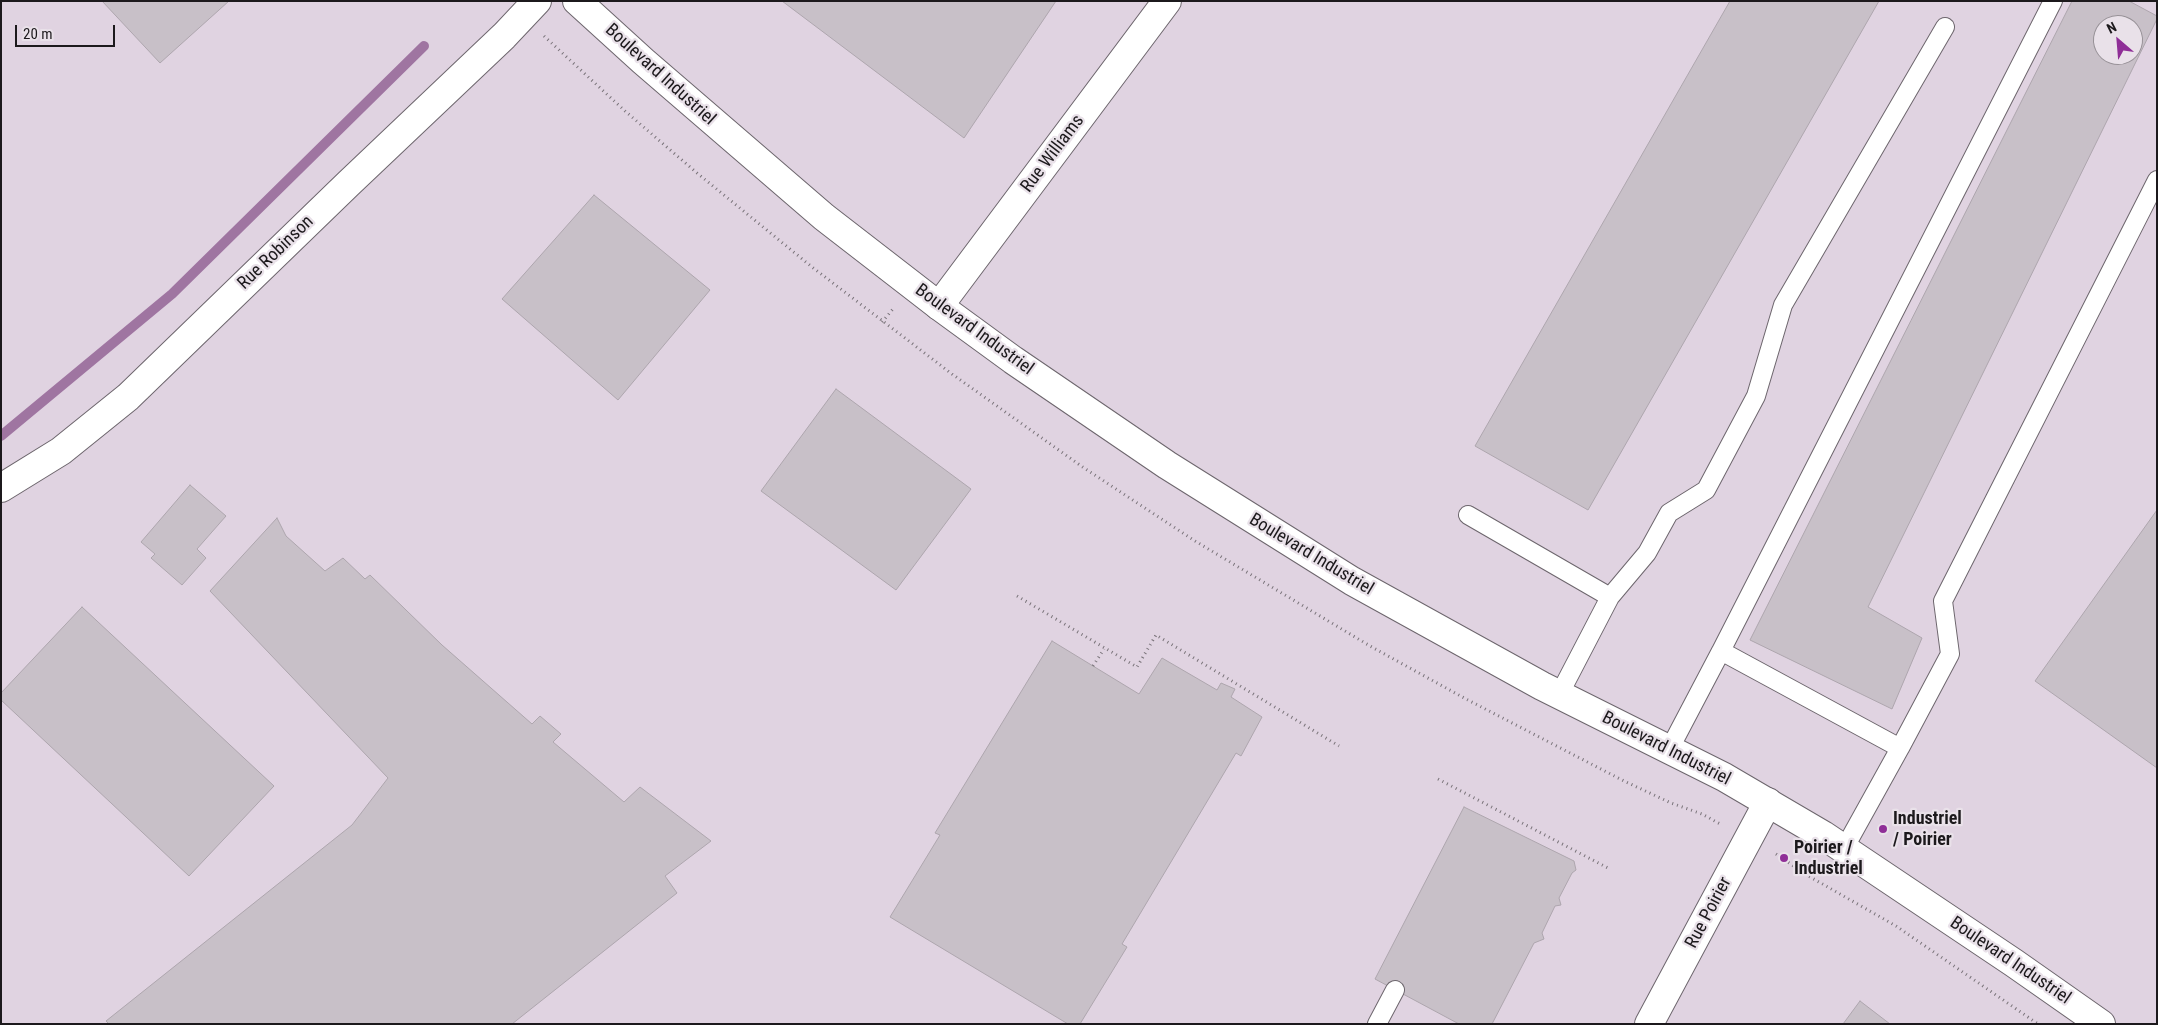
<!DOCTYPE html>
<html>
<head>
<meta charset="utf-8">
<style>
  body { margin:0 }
  #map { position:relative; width:2158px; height:1025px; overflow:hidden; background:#e9e1e9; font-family:"Roboto Condensed",sans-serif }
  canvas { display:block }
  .frame { position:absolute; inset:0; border:2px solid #1c191c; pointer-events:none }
  .north { position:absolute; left:2093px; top:15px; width:50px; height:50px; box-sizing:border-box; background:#e9e1e9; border:1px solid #979197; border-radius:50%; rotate:333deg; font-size:14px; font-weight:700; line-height:20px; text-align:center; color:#1c191c }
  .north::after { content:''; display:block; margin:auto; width:18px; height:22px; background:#8f2e97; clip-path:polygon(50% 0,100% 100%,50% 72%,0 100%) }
  .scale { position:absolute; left:15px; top:25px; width:100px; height:22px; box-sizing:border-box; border:2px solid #1c191c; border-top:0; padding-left:6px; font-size:15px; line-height:18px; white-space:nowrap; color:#1c191c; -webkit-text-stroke:4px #e9e1e9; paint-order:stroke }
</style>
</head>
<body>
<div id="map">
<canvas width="2158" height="1025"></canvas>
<div class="frame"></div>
<div class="north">N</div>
<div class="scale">20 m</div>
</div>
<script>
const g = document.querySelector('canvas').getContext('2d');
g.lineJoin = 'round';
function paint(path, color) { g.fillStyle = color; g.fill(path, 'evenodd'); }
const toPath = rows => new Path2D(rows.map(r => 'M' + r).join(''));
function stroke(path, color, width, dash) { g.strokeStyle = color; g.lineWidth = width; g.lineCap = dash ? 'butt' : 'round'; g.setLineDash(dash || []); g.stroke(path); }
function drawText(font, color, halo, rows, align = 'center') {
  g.font = font + ' "Roboto Condensed",sans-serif'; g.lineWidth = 4.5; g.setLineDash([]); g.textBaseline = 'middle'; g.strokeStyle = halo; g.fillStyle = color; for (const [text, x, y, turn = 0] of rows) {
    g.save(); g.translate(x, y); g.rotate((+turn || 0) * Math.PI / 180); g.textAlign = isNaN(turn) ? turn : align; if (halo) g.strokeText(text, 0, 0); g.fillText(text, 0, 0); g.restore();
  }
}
const built = toPath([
  [1,1,2157,1,2157,1024,1,1024],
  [2103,25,2133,25,2133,55,2103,55]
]);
const stream = toPath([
  [1,436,172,294,424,46]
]);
const building = toPath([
  [102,1,229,1,160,63,102,1],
  [782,1,1056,1,964,138,782,1],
  [1730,1,1879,1,1588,510,1475,446,1730,1],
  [2072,1,2129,1,2157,16,2157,19,1868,607,1922,638,1892,709,1750,640,2072,1],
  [2103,25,2133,25,2133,55,2103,55,2103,25],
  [594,195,710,290,618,400,502,299,594,195],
  [836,389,971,489,896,590,761,491,836,389],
  [190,485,226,516,197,549,206,558,182,585,151,558,155,554,141,542,190,485],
  [2157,510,2157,768,2035,681,2157,510],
  [277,518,286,536,325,571,343,558,365,579,370,575,442,645,532,724,540,716,561,734,553,742,624,802,640,787,711,841,665,876,677,893,512,1024,109,1024,106,1021,352,825,388,778,210,591,277,518],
  [82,607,274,786,189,876,1,700,1,693,82,607],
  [1052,641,1139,694,1162,658,1217,690,1221,683,1235,689,1231,697,1262,717,1241,756,1236,753,1122,944,1127,947,1080,1024,1068,1024,890,917,940,835,935,833,1052,641],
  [1464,807,1574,861,1576,870,1572,873,1559,898,1561,905,1555,906,1542,933,1544,939,1534,943,1492,1024,1459,1024,1375,979,1464,807],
  [1860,1001,1890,1024,1843,1024,1860,1001]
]);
const path = toPath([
  [544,36,625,111,697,173,812,267,952,374,1084,468,1195,541,1370,646,1466,699,1624,781,1671,803,1702,814,1722,825],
  [882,322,893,309],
  [1017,596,1137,667,1156,635,1339,746],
  [1093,666,1104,649],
  [1438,779,1608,868],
  [1776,854,1805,874,1896,926,2038,1024]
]);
const lane = toPath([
  [1468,515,1610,597,1559,695],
  [1610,597,1647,553,1669,513,1706,490,1756,396,1783,305,1945,27],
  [1721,651,2053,1],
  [1900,748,1950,654,1943,601,2157,180],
  [1669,750,1721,651,1900,748,1844,849],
  [1377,1024,1395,990]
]);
const street = toPath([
  [939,306,1167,1],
  [1,488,61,451,128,397,348,184,504,36,537,1],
  [1649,1024,1768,802]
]);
const secondary = toPath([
  [577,1,643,61,824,217,939,306,1013,360,1167,465,1352,581,1542,686,1724,777,1823,835,2014,963,2101,1024]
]);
const markers = [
  [1883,829,5,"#8f2e97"],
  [1784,858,5,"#8f2e97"]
];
const streetNames = [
  ["Boulevard Industriel",660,75,42],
  ["Rue Williams",1053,154,-53],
  ["Rue Robinson",276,253,-44],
  ["Boulevard Industriel",974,330,36],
  ["Boulevard Industriel",1311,555,31],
  ["Boulevard Industriel",1666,749,27],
  ["Rue Poirier",1709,913,-62],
  ["Boulevard Industriel",2010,961,34]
];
const poiNames = [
  ["Industriel",1893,819],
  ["/ Poirier",1893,840],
  ["Poirier /",1794,848],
  ["Industriel",1794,869]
];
paint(built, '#e0d3e1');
stroke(stream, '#9f75a1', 10);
paint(building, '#c8c0c8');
stroke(building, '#aea6ae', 1);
stroke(lane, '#6d666d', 20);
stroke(street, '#6d666d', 30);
stroke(secondary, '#6d666d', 30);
stroke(path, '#797379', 3, [1, 4]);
stroke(lane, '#fff', 18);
stroke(street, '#fff', 28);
stroke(secondary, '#fff', 28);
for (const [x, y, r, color] of markers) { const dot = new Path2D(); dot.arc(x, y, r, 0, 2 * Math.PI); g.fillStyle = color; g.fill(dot); stroke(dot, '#e9e1e9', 2); }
drawText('18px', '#1c191c', '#e9e1e9', streetNames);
drawText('bold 18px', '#1c191c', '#e9e1e9', poiNames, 'left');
</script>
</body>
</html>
